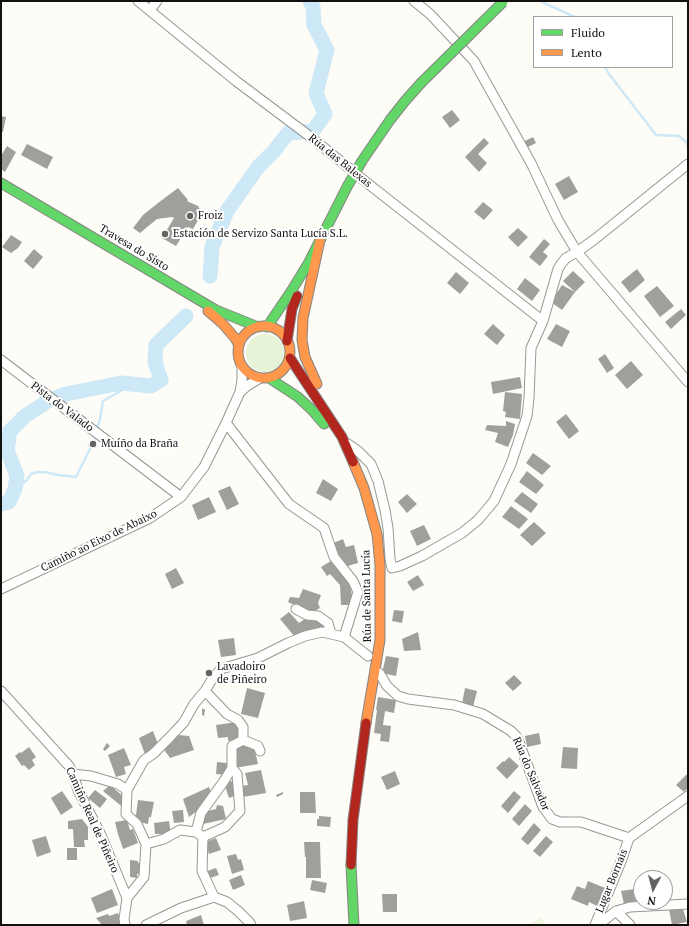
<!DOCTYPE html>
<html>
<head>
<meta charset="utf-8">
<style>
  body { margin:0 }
  #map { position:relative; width:689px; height:926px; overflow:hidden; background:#fdfcf7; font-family:"PT Serif",serif }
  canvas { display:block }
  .frame { position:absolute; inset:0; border:2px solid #111; pointer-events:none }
  .legend { position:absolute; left:533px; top:16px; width:140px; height:52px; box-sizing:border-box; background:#fff; border:1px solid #a0a0a0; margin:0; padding:5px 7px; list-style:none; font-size:12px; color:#111 }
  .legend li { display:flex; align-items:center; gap:8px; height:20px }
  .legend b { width:20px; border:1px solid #a0a0a0 }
  .north { position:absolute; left:633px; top:870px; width:40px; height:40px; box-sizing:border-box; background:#fff; border:1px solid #a0a0a0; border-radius:50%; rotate:187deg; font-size:11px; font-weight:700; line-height:16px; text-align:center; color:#111 }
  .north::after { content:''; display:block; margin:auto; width:14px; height:18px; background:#646362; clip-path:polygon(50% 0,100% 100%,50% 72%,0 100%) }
</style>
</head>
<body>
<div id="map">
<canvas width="689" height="926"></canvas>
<div class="frame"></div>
<ul class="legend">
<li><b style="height:5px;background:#63d668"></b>Fluido</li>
<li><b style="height:5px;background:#ff974d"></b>Lento</li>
</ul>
<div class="north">N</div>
</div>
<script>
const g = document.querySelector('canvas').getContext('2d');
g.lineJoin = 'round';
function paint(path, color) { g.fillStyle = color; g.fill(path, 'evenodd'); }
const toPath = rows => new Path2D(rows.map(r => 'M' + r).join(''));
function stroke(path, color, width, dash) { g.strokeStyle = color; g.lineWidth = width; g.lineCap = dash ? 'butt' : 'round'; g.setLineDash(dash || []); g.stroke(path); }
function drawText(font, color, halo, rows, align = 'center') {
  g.font = font + ' "PT Serif",serif'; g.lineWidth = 4; g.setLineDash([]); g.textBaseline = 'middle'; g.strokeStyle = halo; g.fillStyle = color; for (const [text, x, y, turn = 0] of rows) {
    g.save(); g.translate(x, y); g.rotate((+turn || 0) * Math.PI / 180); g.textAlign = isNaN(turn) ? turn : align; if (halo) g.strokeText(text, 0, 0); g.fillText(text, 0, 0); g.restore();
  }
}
const green = toPath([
  '246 353a19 19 0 1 1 38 0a19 19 0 1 1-38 0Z'
]);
const pitch = toPath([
  [540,917,547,925,530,925]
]);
const stream = toPath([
  [541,1,544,3,575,17],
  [605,67,609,74,656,135,679,136,686,142,688,146],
  [97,430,100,419,103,401,133,384],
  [94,442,96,434],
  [15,489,26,481,31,474,37,472,45,472,58,475,76,477,90,449]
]);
const river = toPath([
  [210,276,212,247,227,211,258,167,274,151,288,133,313,131,325,114,316,93,327,50,314,25,313,7,310,1],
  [1,504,9,502,15,489,17,476,7,450,10,431,25,416,48,401,66,394,121,383,151,386,161,380,155,362,156,345,186,316]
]);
const building = toPath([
  [452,110,460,120,450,128,442,117],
  [1,116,6,117,3,132,1,132],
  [533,137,536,143,526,148,523,142],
  [484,138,489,143,478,154,487,163,479,172,465,157],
  [27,144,53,157,47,169,21,155],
  [7,146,16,152,5,172,1,169,1,156],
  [569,176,578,192,564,200,555,184],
  [178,188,188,200,187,201,198,206,202,213,193,229,188,227,176,246,162,238,174,218,172,217,157,219,140,233,133,228,143,215,158,203],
  [483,202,493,210,484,220,474,212],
  [518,228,528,237,518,247,508,237],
  [11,235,22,242,18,248,11,253,2,247],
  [544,239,550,244,543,252,548,256,540,266,529,257],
  [34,249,43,257,33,269,24,261],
  [637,269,645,280,630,293,621,282],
  [573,271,585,282,575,292,562,310,551,302,562,285,575,292,563,281],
  [456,272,469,283,460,294,447,283],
  [525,278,540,290,532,301,517,289],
  [657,286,674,306,660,317,644,296],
  [681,309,686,315,671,329,665,322],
  [493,324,505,335,497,345,484,334],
  [556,324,570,331,562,347,547,339],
  [605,354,614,368,607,373,598,359],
  [631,361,643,375,627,389,615,375],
  [520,377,522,388,493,394,491,382],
  [505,392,522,394,520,419,505,417,506,412,503,411],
  [566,414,579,431,569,439,556,422],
  [506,421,515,424,513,435,508,447,495,442,498,433,485,430,487,425,506,426],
  [90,441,97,443,96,448,88,446],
  [533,453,551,466,542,475,526,463],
  [527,471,544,485,536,494,519,482],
  [323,479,338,489,331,501,316,493],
  [230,486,239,504,227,510,218,491],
  [522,492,538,504,531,513,514,501],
  [407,494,417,504,407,513,398,502],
  [209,497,216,512,198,520,192,505],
  [511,506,528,519,519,529,502,517],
  [534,522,546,533,532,546,520,535],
  [424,525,431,539,417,546,410,531],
  [343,539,346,547,354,545,358,563,344,567,331,544],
  [331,561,338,567,350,583,352,596,349,605,341,605,340,585,330,574,327,576,321,567],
  [176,568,184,583,172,589,165,574],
  [418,575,424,585,413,591,407,582],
  [303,589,321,595,318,603,320,608,311,613,288,602,290,597,299,598],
  [394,610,404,611,402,623,392,621],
  [289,612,299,623,306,618,319,620,325,629,295,637,280,619],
  [418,632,421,650,404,651,402,639],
  [234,638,236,655,221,657,218,640],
  [386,656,399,658,396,676,382,673],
  [212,669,213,674,207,676,205,671],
  [514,675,522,683,513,691,505,683],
  [247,688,265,693,258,718,241,714],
  [465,688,477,691,473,707,462,704],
  [378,697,396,700,394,713,385,711,383,725,391,726,389,742,380,741,381,734,374,733,377,710,376,710],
  [202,709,205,709,204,716,202,715],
  [237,722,239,739,228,741,228,737,218,738,216,725],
  [153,731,159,747,146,757,139,738],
  [539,733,541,744,527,747,525,736],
  [178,735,189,736,194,750,170,758,163,748,169,742],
  [107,743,110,746,105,751,103,749],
  [240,744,254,747,258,764,235,768,234,750],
  [29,747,36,757,32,760,35,765,29,770,24,765,22,766,15,756,20,752,21,753],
  [563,747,578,748,577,769,561,768],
  [124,748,131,765,124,767,126,774,116,777,108,755],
  [509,757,519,766,507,779,496,768,503,761,504,762],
  [217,762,227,763,226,775,216,774],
  [261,770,266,793,243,797,241,786,248,785,245,773],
  [395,771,400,784,387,790,381,777],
  [688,773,688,788,684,792,676,785],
  [233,781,237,795,229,798,224,783],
  [110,785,125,798,125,809,103,791],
  [209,787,212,795,201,808,189,817,183,799],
  [95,790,107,799,100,808,88,798],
  [62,791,73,807,61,815,51,798],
  [514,791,521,797,508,813,501,806],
  [283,792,283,794,277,797,276,795],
  [300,792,315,792,316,813,300,813],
  [138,800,154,802,151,817,149,817,148,824,143,823,136,820,134,816,136,815],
  [525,804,532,811,519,826,512,819],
  [217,805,223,806,226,819,203,824,204,817,208,811,216,809],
  [183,810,184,822,174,823,172,811],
  [319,816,331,817,330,827,317,826,317,819,319,819],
  [82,819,88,827,88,840,84,840,85,847,74,847,73,829,68,829,68,821],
  [127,820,130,830,133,829,138,843,123,849,118,834,115,822],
  [169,821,171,834,155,834,154,823],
  [534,823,541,830,528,845,521,839],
  [46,836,51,852,37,857,32,840],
  [546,836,553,842,540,857,533,851],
  [216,838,221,850,209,854,205,842],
  [304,842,320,842,321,878,306,878,306,857,305,857],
  [67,848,77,848,77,860,67,860],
  [236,854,238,860,241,859,244,870,232,874,227,856],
  [130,860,138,861,138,863,140,863,139,874,137,874,137,878,130,877],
  [216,868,219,875,210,878,207,871],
  [241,875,245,885,233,890,229,880],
  [312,880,327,883,325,893,310,890],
  [588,881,605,888,597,906,589,902,588,906,571,899,577,886,585,889],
  [641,888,641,900,624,904,621,891],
  [112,889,118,905,97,913,91,898],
  [382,894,397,894,397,912,383,912],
  [304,901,307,918,290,921,287,905],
  [669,909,683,909,687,922,672,925],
  [118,913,122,925,102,925,96,918,108,914,109,916],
  [201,915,204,925,187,925,186,921]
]);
const street = toPath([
  [138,1,236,81,312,138,371,186,543,321],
  [414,1,430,14,474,61,531,163,558,220,577,252,688,382],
  [150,10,157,1],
  [1,360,181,497],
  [240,392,247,386,260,378],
  [226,423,289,504,324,528,334,557,353,581,358,592,344,637],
  [348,444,358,451,371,464,378,481,385,510,388,528,390,559,392,568,400,566,422,556,462,533,478,520,494,501,511,464,527,416,529,398,531,348,543,321,558,269,561,264,566,258,577,252,595,239,688,164],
  [1,589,150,518,181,497,204,467,226,423,240,392,242,380,242,367],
  [296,609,307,615,318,616,328,623,331,634],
  [375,670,380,674,387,686,398,696,408,699,454,705,483,714,511,731,516,736,519,742,543,807,552,819,560,822,581,822,629,838],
  [1,691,69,766,73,774,78,790,101,835,127,898,124,919,125,925],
  [205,691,227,714,238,720,243,727,243,740],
  [232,768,237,774,240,811,225,827,203,837,196,832,201,813,224,781,232,768,232,746,243,740,258,746,260,751],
  [73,774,91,776,118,784,127,790,126,814,137,824,146,844,144,877,127,898],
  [127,790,144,760,153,754,169,738,184,722,194,704,205,691,211,681,221,669,258,658,288,643,305,636,322,632,344,637,368,656],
  [203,837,202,871,214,897],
  [146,844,164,839,180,830,196,832],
  [616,911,630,925],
  [146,925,181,908,214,897,227,902,238,911,250,923,251,925],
  [595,925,622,859,629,838,688,796],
  [598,925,616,911,630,907,688,904]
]);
const fast = toPath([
  [362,161,390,120,405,101,421,83],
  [1,183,216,310,258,327],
  [267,327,292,290,309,262,347,187],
  [269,378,298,397,312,410,324,424],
  [351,865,354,925]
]);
const slow = toPath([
  [208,311,222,323,235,338,239,345],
  '238 352a26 26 0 1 1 52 0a26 26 0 1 1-52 0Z',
  [317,384,305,357,302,340,303,318,320,240],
  [353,462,364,488,377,534,380,565,380,640,366,723]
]);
const jam = toPath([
  [287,341,292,309,297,296],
  [290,358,342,437,353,462],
  [351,865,353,820,366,723]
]);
const fastBridge = toPath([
  [421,83,503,2],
  [347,187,362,161]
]);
const markers = [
  [190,216,4,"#646362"],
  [165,234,4,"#646362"],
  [93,444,4,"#646362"],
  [209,673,4,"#646362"]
];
const streetNames = [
  ["Rúa das Balexas",340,161,39],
  ["Travesa do Sisto",134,248,31],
  ["Pista do Valado",62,407,37],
  ["Camiño ao Eixo de Abaixo",99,541,-26],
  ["Rúa de Santa Lucía",367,596,-91],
  ["Rúa do Salvador",531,774,67],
  ["Camiño Real de Piñeiro",92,820,66],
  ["Lugar Bornais",612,881,-68]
];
const poiNames = [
  ["Froiz",198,216],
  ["Estación de Servizo Santa Lucía S.L.",173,234],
  ["Muíño da Braña",101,444],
  ["Lavadoiro",217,667],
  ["de Piñeiro",217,680]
];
paint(green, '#e7f3d7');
paint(pitch, '#f0f6e1');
stroke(stream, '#cde8f7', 2.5);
stroke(river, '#cde8f7', 15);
paint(building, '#a19f9c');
stroke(street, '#979795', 11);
stroke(fast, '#858482', 11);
stroke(slow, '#858482', 11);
stroke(jam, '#858482', 11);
stroke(street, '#fffffe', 9);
stroke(fast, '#63d668', 9);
stroke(slow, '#ff974d', 9);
stroke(jam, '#b3261e', 9);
stroke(fastBridge, '#858482', 11, []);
stroke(fastBridge, '#63d668', 9);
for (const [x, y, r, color] of markers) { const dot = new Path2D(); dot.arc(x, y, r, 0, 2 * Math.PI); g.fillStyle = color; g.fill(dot); stroke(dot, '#fff', 1.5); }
drawText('11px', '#111', '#fff', streetNames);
drawText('11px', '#111', '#fff', poiNames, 'left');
</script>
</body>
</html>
